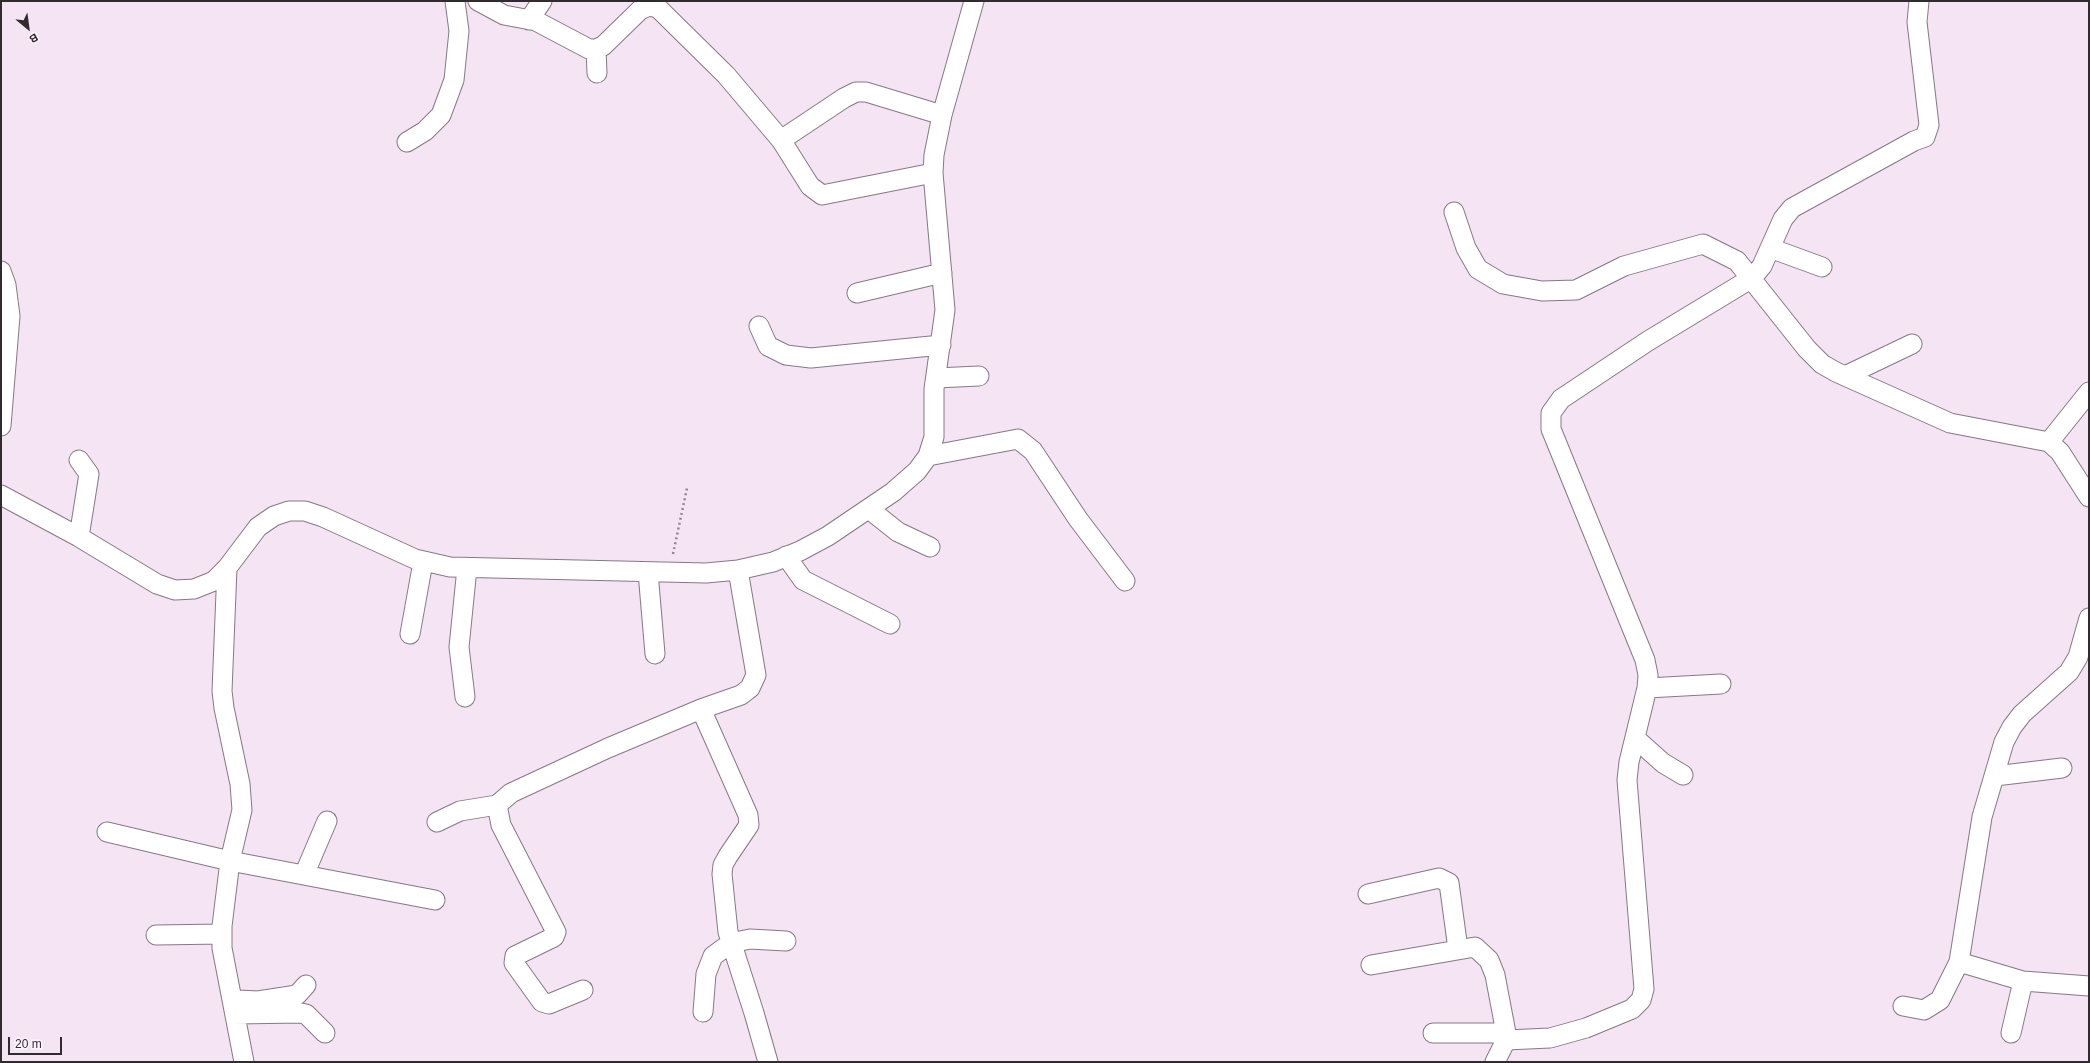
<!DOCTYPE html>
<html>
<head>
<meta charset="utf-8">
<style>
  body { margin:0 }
  #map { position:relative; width:2090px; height:1063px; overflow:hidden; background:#f5e4f3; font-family:Arial,sans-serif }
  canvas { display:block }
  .frame { position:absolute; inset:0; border:2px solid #312b30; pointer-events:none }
  .north { position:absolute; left:8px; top:8px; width:40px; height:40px; -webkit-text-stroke:3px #fef3fd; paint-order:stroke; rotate:151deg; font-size:11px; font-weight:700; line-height:16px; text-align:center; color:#312b30 }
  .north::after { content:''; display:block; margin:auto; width:14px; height:18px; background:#312b30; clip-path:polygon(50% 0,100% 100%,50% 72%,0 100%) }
  .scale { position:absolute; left:8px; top:1037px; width:54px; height:18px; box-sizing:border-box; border:2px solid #312b30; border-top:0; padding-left:5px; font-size:12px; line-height:14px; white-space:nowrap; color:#312b30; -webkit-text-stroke:3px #fef3fd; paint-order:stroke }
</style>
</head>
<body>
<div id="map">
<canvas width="2090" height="1063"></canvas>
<div class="frame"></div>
<div class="north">B</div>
<div class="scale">20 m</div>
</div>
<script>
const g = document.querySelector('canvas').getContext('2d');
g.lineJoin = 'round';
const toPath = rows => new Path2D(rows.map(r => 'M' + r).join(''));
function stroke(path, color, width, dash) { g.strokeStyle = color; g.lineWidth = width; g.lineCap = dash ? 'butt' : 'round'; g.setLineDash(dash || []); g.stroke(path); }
const path = toPath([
  [673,554,687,488]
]);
const minor = toPath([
  [478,1,504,15,536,21,589,49,596,49,603,46,640,10,649,6,658,8,726,75,781,140,810,186,822,195,933,173],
  [529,20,542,1],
  [596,49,597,73],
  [781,140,844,98,856,92,866,92,942,115],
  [407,142,425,131,441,115,454,80,459,31,455,1],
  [1454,212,1466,248,1478,269,1503,284,1542,291,1576,290,1624,266,1703,244,1737,261,1807,349,1822,364,1836,372,1950,423,2049,442,2060,452,2089,497],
  [1770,248,1822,267],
  [1,271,6,285,10,316,1,426],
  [857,293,942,273],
  [759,326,768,346,786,355,811,358,941,345],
  [1845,376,1912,344],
  [936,378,979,376],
  [2049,442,2089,392],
  [928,456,1018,439,1033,451,1078,519,1125,581],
  [1,495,79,537,157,584,175,590,194,589,214,581,227,568,258,527,274,516,289,511,305,511,323,517,415,559,450,567,706,573,738,570,773,562,800,551,828,536,893,492,917,471,928,456,934,437,934,389,945,310,933,173,934,155,942,115,974,1],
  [869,509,898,532,930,547],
  [79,537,89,474,79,460],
  [786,556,803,580,890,624],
  [227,568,222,691,224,708,240,784,242,810,230,861,222,926,222,948,244,1062],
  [648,572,655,654],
  [410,634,423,562],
  [1647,688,1721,684],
  [465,697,459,647,467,568],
  [701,709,748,815,749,825,728,856,723,865,722,874,728,932,754,1013,768,1062],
  [1635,738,1663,763,1683,775],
  [1995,776,2062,768],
  [497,805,501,825,556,932,554,937,515,956,514,963,542,1002,549,1004,583,990],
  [437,822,460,811,497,805,511,793,608,748,701,709,741,695,750,688,756,675,738,570],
  [107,832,230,861,435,900],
  [304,875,327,821],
  [1368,894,1439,878,1449,883,1458,949],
  [156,935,222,934],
  [1959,962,2023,981,2089,986],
  [1371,965,1475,947,1489,960,1495,975,1506,1033,1506,1040,1495,1062],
  [238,1000,258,1001,297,995,306,985],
  [1903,1006,1924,1010,1940,1000,1959,962,1982,817,2004,742,2012,727,2022,714,2069,672,2078,657,2089,618],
  [703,1012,706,974,713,956,731,943,750,939,786,941],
  [235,1014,301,1013,306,1014,325,1033],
  [1433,1033,1506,1033],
  [2011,1033,2023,981],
  [1506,1040,1550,1038,1586,1028,1632,1009,1641,1000,1644,989,1627,780,1629,762,1647,688,1648,675,1645,660,1551,429,1551,413,1561,399,1648,341,1752,278,1762,266,1783,219,1792,208,1914,141,1925,137,1929,125,1917,22,1919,1]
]);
stroke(minor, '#877885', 21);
stroke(path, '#928791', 2.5, [2, 3]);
stroke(minor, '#fff', 19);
</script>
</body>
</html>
